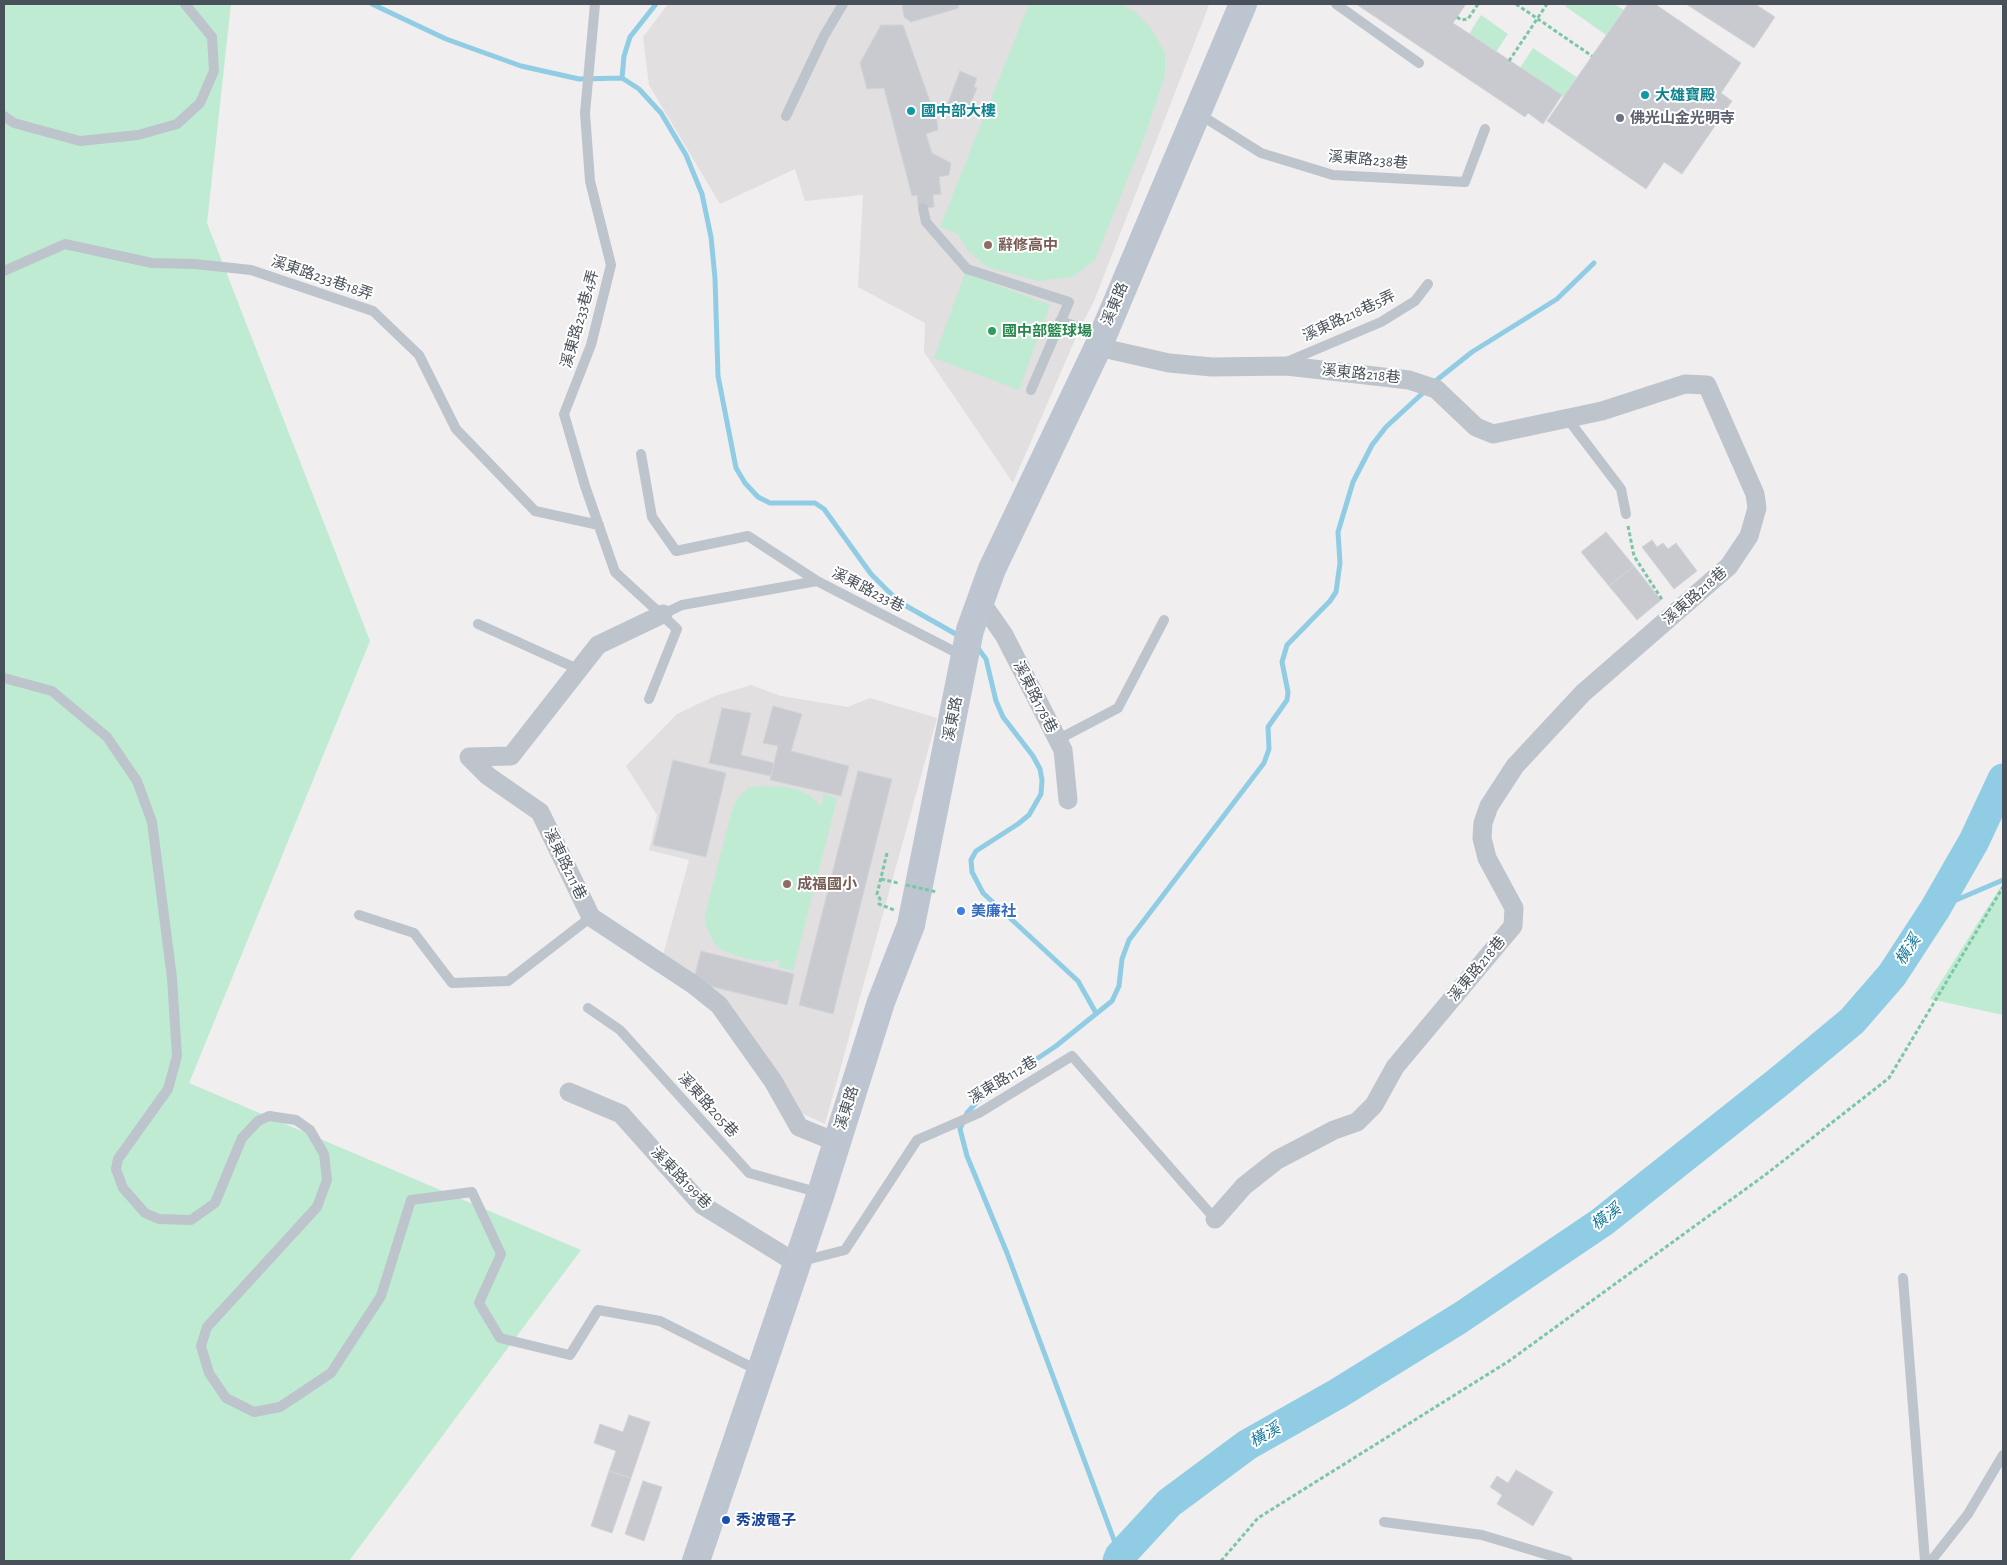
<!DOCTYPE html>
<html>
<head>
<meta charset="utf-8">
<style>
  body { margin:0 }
  #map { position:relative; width:2007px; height:1565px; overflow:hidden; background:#f0eeee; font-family:"Alegreya Sans",sans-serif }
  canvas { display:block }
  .frame { position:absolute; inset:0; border:5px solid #48505a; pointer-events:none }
</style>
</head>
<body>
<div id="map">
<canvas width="2007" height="1565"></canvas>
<div class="frame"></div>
</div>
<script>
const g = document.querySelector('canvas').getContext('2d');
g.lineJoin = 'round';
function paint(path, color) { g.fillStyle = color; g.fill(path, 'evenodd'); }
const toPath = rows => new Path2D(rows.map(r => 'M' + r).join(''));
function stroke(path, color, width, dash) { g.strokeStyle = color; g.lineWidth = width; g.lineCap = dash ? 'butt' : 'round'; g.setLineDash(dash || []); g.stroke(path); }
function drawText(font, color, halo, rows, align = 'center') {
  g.font = font + ' "Alegreya Sans","Noto Sans TC",sans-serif'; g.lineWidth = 4; g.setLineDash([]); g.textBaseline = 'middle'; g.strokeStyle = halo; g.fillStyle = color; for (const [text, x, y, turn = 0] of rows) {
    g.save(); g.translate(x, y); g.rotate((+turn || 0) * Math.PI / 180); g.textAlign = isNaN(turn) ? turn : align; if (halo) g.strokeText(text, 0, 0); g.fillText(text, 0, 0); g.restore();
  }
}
const education = toPath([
  [668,4,1209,5,1094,301,1080,328,1013,483,924,352,925,323,858,287,863,195,805,201,795,169,720,204,649,85,643,37],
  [751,685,781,696,848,707,870,698,937,718,825,1124,797,1111,754,1039,663,955,689,860,649,850,657,815,626,766,677,714,715,696]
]);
const green = toPath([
  [4,4,231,4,207,223,370,641,189,1083,581,1250,349,1561,4,1561],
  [1029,4,1122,4,1135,12,1151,28,1165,53,1165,75,1146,133,1095,260,1072,277,1038,281,987,267,968,251,958,234,940,227],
  [1567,4,1614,4,1624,10,1606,35,1565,6],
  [1481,15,1508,34,1496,52,1469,34],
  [1533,48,1578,78,1564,98,1520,68],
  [965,273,1050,305,1019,390,934,358],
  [760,786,787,787,801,791,812,797,821,806,824,794,837,799,793,971,779,967,780,958,772,962,759,961,744,958,722,950,714,943,706,925,705,914,733,807,740,795,749,788],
  [2003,883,2003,1015,1930,999]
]);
const stream = toPath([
  [372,4,446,39,521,66,579,79,622,78,639,89,661,113,686,155,702,194,711,237,715,278,718,376,736,468,745,483,758,497,770,503,815,503,824,509,871,574,888,591,901,603,961,637],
  [622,78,624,56,630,37,656,4],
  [1433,383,1472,352,1557,299,1594,263],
  [977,647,986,659,996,701,1003,717,1033,756,1040,769,1042,780,1041,794,1029,815,1018,824,976,851,971,860,972,872,983,893,1078,981,1096,1013],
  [1935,909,2003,880],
  [1120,1556,1007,1253,967,1156,960,1129,967,1113,983,1095,1056,1046,1112,1001,1119,986,1122,959,1129,940,1264,763,1269,749,1268,727,1287,700,1288,692,1282,662,1287,645,1330,601,1336,592,1340,563,1338,532,1353,482,1372,445,1386,427,1425,391]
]);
const river = toPath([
  [1118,1561,1120,1556,1169,1503,1247,1445,1337,1394,1460,1318,1602,1222,1781,1080,1852,1021,1892,975,1935,909,1974,841,2003,779]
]);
const building = toPath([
  [902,4,958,4,959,8,911,22,904,17,902,4],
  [1356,4,1466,4,1453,23,1562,95,1543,124,1528,113,1525,117,1356,4],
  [1628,4,1655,4,1741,63,1721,93,1732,101,1682,174,1664,162,1646,189,1547,121,1628,4],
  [1686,4,1755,4,1775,17,1754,48,1686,4],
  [881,25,903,25,937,121,938,130,926,134,932,153,951,163,949,175,939,177,941,194,933,195,934,207,923,208,923,205,918,206,917,195,912,196,884,88,867,89,860,63,881,25],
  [960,71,977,78,974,87,977,88,966,115,946,108,960,71],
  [1606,532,1634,566,1609,586,1581,552,1606,532],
  [1652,540,1657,547,1663,543,1668,549,1676,543,1697,571,1674,589,1642,547,1652,540],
  [1634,566,1661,600,1637,620,1609,586,1634,566],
  [773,706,802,714,791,751,849,766,841,796,770,780,778,746,763,743,773,706],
  [722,708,751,713,741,755,774,763,771,776,709,763,722,708],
  [673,760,726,773,706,857,653,845,673,760],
  [858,771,892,779,833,1014,799,1005,858,771],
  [701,951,794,974,787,1005,693,982,701,951],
  [629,1415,650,1422,631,1478,609,1471,616,1451,594,1443,600,1424,623,1432,629,1415],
  [1516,1470,1553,1492,1533,1526,1497,1504,1502,1495,1490,1487,1497,1476,1508,1483,1516,1470],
  [609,1471,631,1478,612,1533,591,1526,609,1471],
  [643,1481,662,1487,644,1541,625,1534,643,1481]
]);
const path = toPath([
  [1516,4,1592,56],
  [1457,17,1461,20,1468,19,1478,4],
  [1509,61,1547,4],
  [1628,526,1634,556,1663,601],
  [887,853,877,894,880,899,879,904,894,910],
  [881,879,898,883],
  [1221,1561,1258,1518,1509,1361,1765,1175,1889,1078,2003,887]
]);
const lane = toPath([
  [595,4,585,113,590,181,611,265,591,345,564,414,585,486,615,572,677,629,649,699],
  [1336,4,1419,63],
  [1199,114,1261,153,1333,175,1465,182,1485,129],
  [4,116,14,123,80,141,138,135,177,124,200,103,214,71,212,37,185,4],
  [786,116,824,36,843,4],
  [923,208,926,222,967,269,1069,302,1031,390],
  [4,271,65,244,152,263,195,264,251,270,373,311,419,355,456,429,535,511,599,525],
  [1060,321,1102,335],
  [1284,363,1381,322,1415,301,1428,284],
  [1567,418,1621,489,1626,514],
  [641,454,652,517,676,551,748,536,817,581],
  [663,614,682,605,817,581,963,656],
  [478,624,580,670],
  [4,678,52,691,107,737,137,781,152,822,172,978,177,1056,168,1089,118,1159,116,1169,123,1188,145,1213,159,1219,191,1220,215,1203,242,1138,258,1121,269,1116,296,1120,310,1130,324,1154,327,1180,317,1207,207,1327,201,1346,209,1373,226,1398,254,1412,280,1407,331,1373,381,1296,411,1200,472,1192,501,1254,479,1303,500,1338,570,1355,598,1310,660,1321,759,1371],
  [1057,740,1118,708,1164,620],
  [359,915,414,933,452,983,508,981,591,917],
  [588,1008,620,1030,749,1173,820,1193],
  [802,1261,845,1250,917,1140,979,1113,1072,1056,1215,1219],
  [1903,1278,1925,1561],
  [1384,1522,1482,1535,1568,1561],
  [1931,1561,1968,1514,2003,1455]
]);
const street = toPath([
  [1098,347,1169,363,1212,367,1287,366,1409,380,1436,389,1476,427,1493,434,1602,411,1685,384,1707,385,1755,494,1757,508,1749,536,1729,566,1583,693,1515,766,1489,806,1483,823,1482,838,1487,858,1514,908,1513,926,1395,1067,1374,1105,1357,1122,1334,1130,1277,1160,1244,1186,1215,1219],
  [981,602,1004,635,1063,750,1068,800],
  [663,614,598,645,511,756,469,757,488,776,540,812,591,917,694,985,719,1005,773,1081,799,1127,836,1142],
  [569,1092,621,1114,702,1205,796,1263]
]);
const secondary = toPath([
  [696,1561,821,1193,881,1002,911,925,970,630,992,569,1098,347,1243,4]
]);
const pathBridge = toPath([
  [906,885,937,892]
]);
const markers = [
  [1645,95,5,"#0f9aa8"],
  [911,111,5,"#0f9aa8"],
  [1620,118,5,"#6b7280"],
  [988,245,5,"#8d6e63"],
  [992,331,5,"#2e9e5b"],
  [787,884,5,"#8d6e63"],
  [961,911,5,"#3f7fe0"],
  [726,1520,5,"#1a4fb4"]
];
const cultureNames = [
  ["大雄寶殿",1655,95],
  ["國中部大樓",921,111]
];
const worshipNames = [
  ["佛光山金光明寺",1630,118]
];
const streetNames = [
  ["溪東路238巷",1368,160,5],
  ["溪東路233巷18弄",322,278,19],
  ["溪東路",1115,304,-67],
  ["溪東路218巷5弄",1349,316,-25],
  ["溪東路233巷4弄",580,319,-74],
  ["溪東路218巷",1361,374,6],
  ["溪東路233巷",868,590,27],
  ["溪東路218巷",1695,596,-41],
  ["溪東路178巷",1035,697,63],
  ["溪東路",953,719,-79],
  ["溪東路211巷",565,864,64],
  ["溪東路218巷",1477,969,-50],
  ["溪東路112巷",1003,1080,-31],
  ["溪東路205巷",708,1105,48],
  ["溪東路",847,1108,-72],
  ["溪東路199巷",681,1178,46]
];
const educationNames = [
  ["辭修高中",998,245],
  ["成福國小",797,884]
];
const leisureNames = [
  ["國中部籃球場",1002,331]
];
const shopNames = [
  ["美廉社",971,911]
];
const transitNames = [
  ["秀波電子",736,1520]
];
const waterNames = [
  ["橫溪",1908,950,-57],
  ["橫溪",1606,1217,-37],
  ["橫溪",1265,1435,-30]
];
paint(education, '#e1dfdf');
paint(green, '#bfebd3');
stroke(stream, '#90cde5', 5);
stroke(river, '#90cde5', 31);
paint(building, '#c9cad0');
stroke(building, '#d2d4d9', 1);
stroke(path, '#7ac6a6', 3, [4, 2.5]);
stroke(lane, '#bdc4cc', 10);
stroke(street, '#bdc4cc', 19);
stroke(secondary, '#bdc5d0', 28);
stroke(pathBridge, '#7ac6a6', 3, [4, 2.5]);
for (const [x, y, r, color] of markers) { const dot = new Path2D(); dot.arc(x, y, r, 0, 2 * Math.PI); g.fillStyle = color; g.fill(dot); stroke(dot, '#fff', 2); }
drawText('bold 15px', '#0d838f', '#fff', cultureNames, 'left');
drawText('bold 15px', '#5b616d', '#fff', worshipNames, 'left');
drawText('15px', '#48505a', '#fff', streetNames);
drawText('bold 15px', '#785e54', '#fff', educationNames, 'left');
drawText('bold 15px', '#27864d', '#fff', leisureNames, 'left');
drawText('bold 15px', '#366cbe', '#fff', shopNames, 'left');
drawText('bold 15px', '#164399', '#fff', transitNames, 'left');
drawText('italic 16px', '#17789d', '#fff', waterNames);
</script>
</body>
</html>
